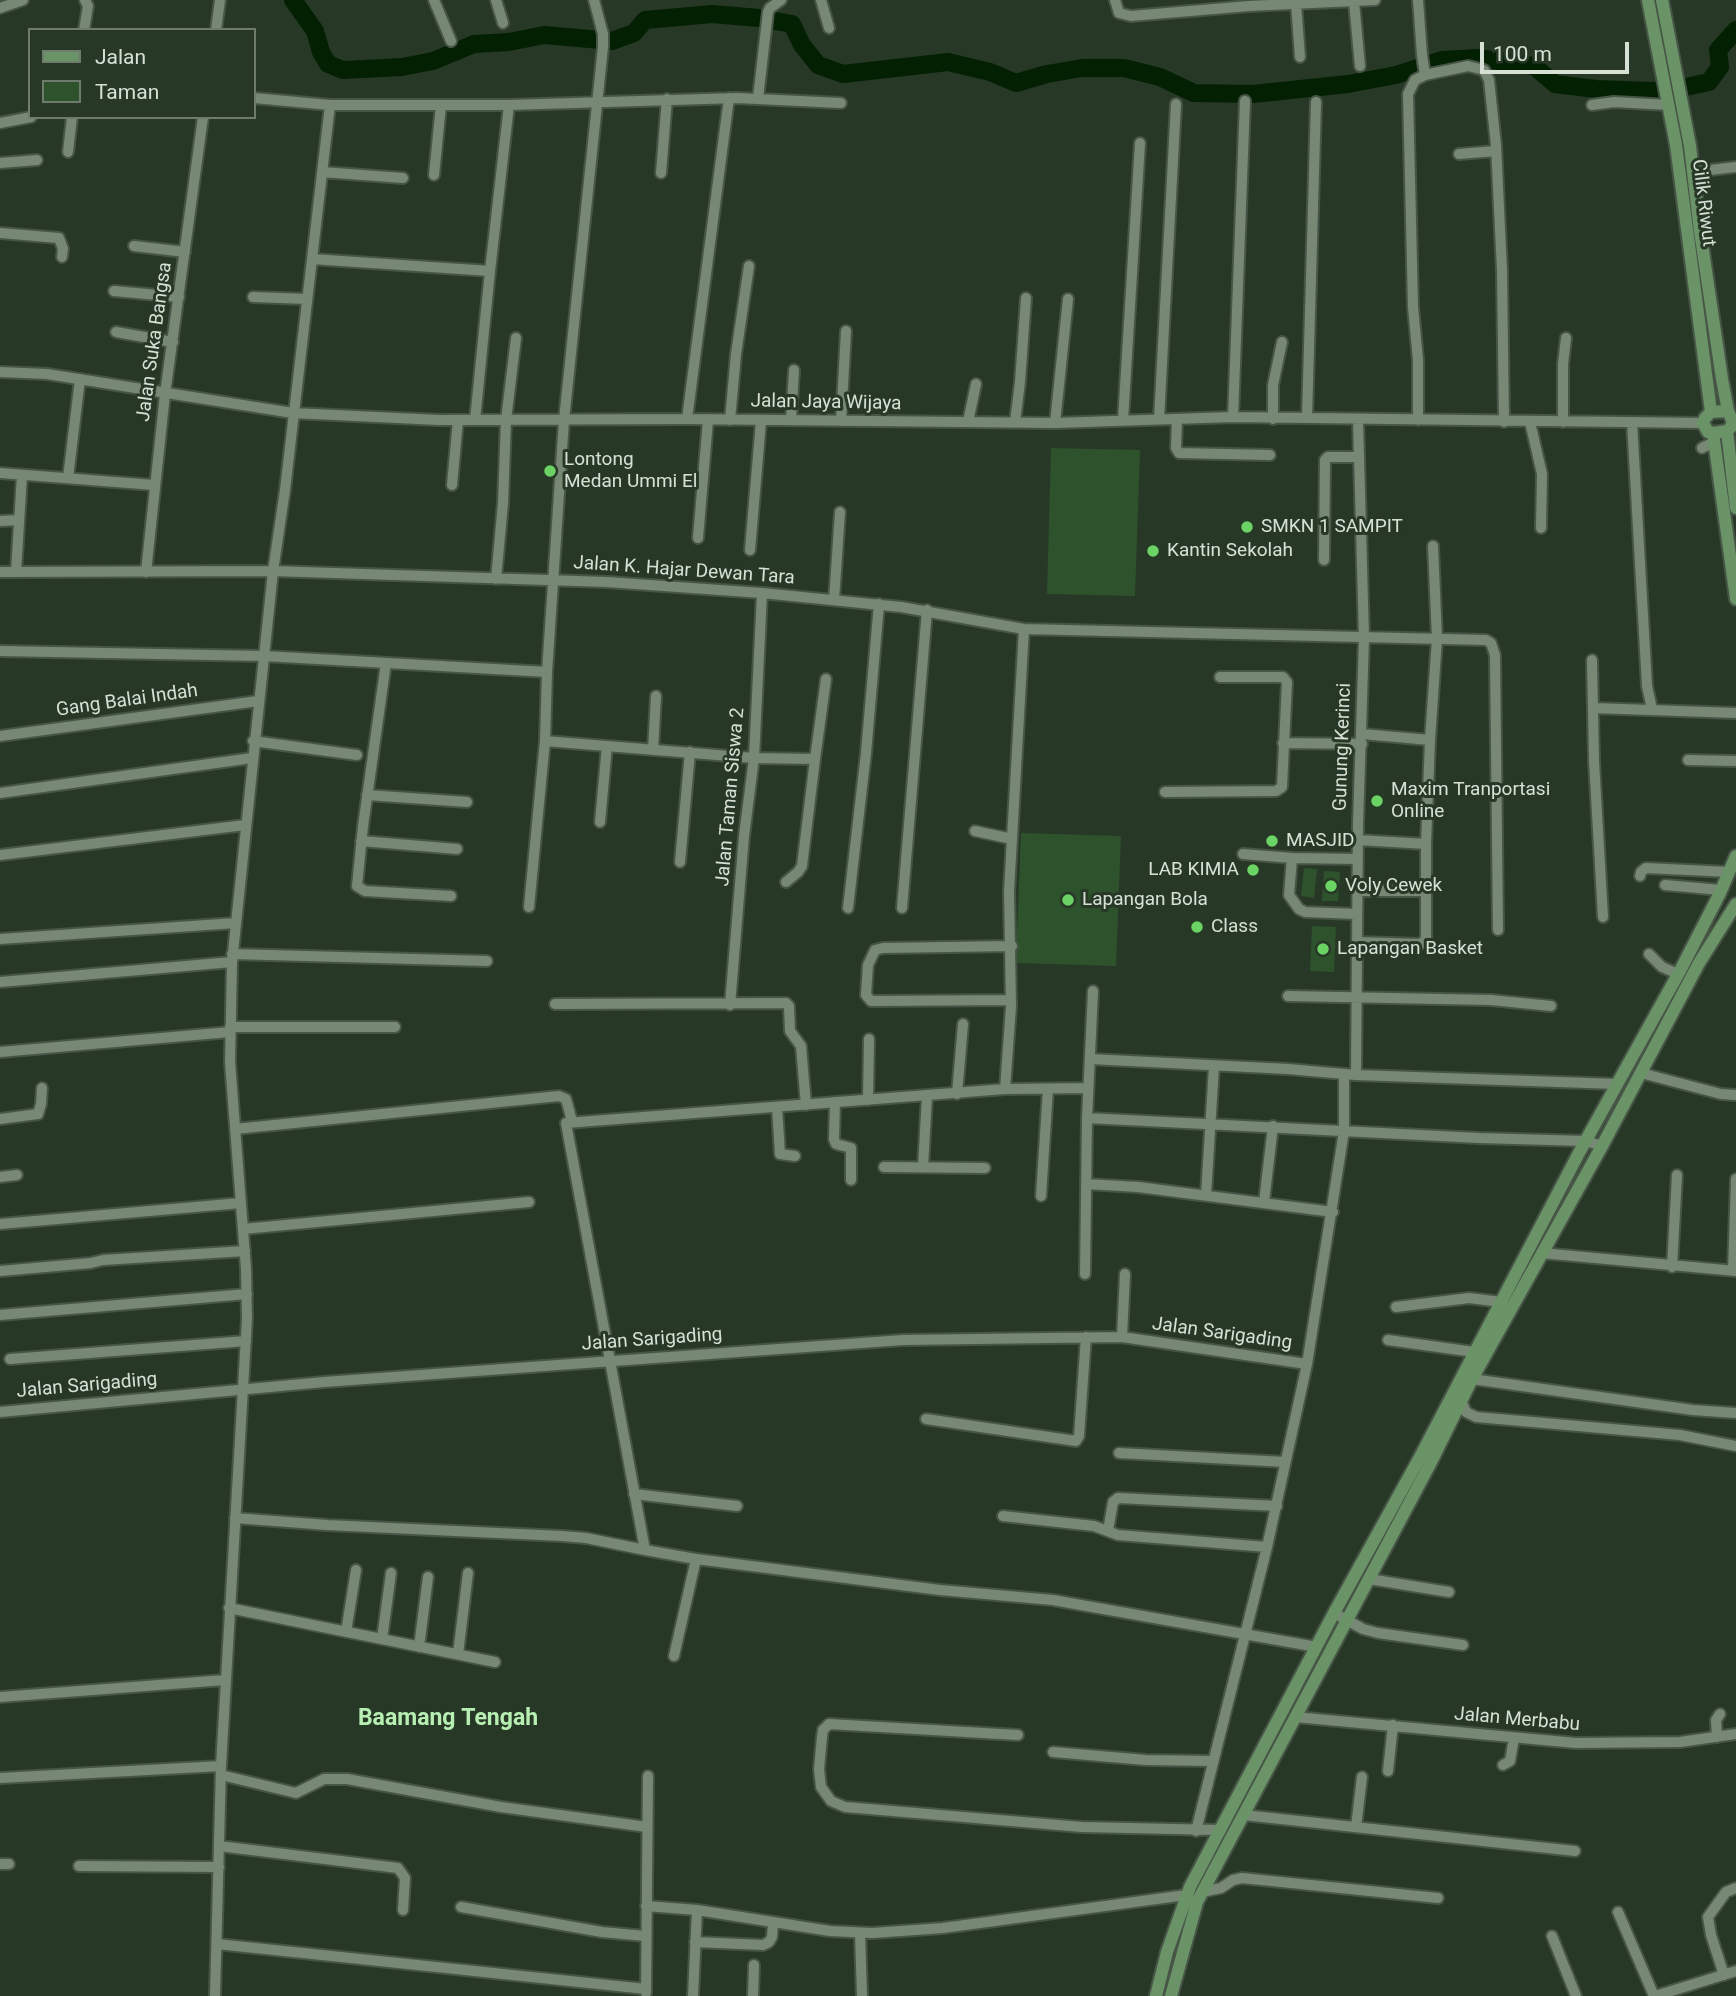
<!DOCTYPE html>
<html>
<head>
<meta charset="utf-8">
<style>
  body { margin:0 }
  #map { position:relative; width:1736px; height:1996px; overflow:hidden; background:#283827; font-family:Roboto,sans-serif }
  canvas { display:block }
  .legend { position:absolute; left:28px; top:28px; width:228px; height:91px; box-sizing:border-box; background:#283827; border:2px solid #6e7b6d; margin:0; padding:9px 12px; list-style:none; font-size:21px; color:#d6e0d5 }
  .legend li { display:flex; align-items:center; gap:14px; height:35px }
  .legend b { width:35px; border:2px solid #6e7b6d }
  .scale { position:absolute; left:1480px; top:42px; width:149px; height:32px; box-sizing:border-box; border:4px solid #d6e0d5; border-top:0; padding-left:9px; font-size:21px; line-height:24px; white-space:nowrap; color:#d6e0d5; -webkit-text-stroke:5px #283827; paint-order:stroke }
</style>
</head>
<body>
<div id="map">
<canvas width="1736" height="1996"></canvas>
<ul class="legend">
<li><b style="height:9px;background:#6a9367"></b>Jalan</li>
<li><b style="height:19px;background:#2e522c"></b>Taman</li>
</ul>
<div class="scale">100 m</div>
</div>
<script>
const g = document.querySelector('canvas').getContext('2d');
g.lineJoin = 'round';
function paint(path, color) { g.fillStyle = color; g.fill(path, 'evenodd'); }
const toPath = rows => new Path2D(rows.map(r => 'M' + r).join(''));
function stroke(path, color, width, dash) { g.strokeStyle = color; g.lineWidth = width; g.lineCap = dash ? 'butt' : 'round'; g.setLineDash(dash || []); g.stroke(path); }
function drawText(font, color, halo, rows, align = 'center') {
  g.font = font + ' Roboto,sans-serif'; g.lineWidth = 6; g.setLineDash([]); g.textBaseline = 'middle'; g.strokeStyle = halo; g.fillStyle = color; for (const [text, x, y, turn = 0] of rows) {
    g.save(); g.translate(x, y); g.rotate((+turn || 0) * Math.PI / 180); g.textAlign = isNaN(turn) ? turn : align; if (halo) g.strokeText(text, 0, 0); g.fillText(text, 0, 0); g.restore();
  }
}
const green = toPath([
  [1051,448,1140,450,1135,596,1047,594],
  [1021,833,1121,836,1116,966,1016,963],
  [1304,868,1317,869,1314,898,1301,896],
  [1324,871,1340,872,1338,901,1322,901],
  [1312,926,1336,927,1334,972,1310,971]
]);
const river = toPath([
  [293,0,315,31,321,52,328,64,343,70,402,67,433,61,474,44,509,42,544,35,612,41,634,33,645,20,712,14,759,18,792,24,802,45,818,65,843,74,948,62,990,72,1016,83,1047,74,1082,68,1124,68,1160,77,1194,93,1253,94,1348,84,1396,75,1442,60,1478,58,1534,66,1555,84,1596,89,1651,91,1681,88,1709,82,1720,67,1718,50,1736,30]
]);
const minor = toPath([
  [434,0,451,41],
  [496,0,503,23],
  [821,0,829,28],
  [1115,0,1119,13,1131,16,1249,6,1375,0],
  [1418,0,1422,55,1425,75],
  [1354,2,1360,66],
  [1296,3,1300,57],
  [0,8,23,0],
  [84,30,88,6,85,0],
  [216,30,220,0],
  [254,98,330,105,509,105,737,98,841,103],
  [758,98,768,12,770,8,781,0],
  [1592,105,1614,102,1669,105],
  [0,123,31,117],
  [68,152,72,117],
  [1459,154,1496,151],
  [0,163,37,160],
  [322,172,403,178],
  [1693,172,1736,167],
  [661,173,667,99],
  [434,175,441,105],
  [0,233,59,238,63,249,62,257],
  [134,246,185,252],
  [312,259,490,271,509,105],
  [114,291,179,297],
  [253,297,307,299],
  [116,332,173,342],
  [0,372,47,374,293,413,439,420,687,419,1055,423,1233,417,1703,423],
  [1233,417,1245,101],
  [1307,418,1316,102],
  [687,419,729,98],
  [1159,419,1176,104],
  [1177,419,1176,448,1179,453,1270,455],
  [1273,419,1273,385,1282,342],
  [475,420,490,271],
  [730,420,736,354,749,266],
  [791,420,794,370],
  [1123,420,1140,143],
  [1418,420,1418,360,1413,307,1408,94,1415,80,1425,75,1468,66,1484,70,1489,80,1496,145,1502,271,1504,422],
  [841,421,846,331],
  [968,422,976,384],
  [1015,422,1020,382,1026,298],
  [1530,422,1542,474,1541,528],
  [1563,422,1563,364,1566,338],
  [1632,422,1647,686,1652,709],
  [1055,423,1068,299],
  [1702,448,1714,442],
  [0,473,154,485],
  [68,478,80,379],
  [452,485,458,420],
  [0,521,19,520],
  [698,538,708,420],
  [750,550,761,421],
  [1324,560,1325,460,1328,457,1359,457],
  [0,572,273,571,607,582,762,593,901,607,1024,629,1486,640,1491,643,1495,655,1498,930],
  [16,572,22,475],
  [146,572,165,394,203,117],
  [496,579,503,503,506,420,516,338],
  [834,600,840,512],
  [0,651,264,656,547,672],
  [1592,660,1594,761,1603,917],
  [386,663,363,826,357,886,365,891,451,896],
  [1593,708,1736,713],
  [1362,734,1430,740],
  [0,736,258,701],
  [253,741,357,755],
  [545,741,754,758,815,759,802,866,798,872,786,882],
  [1283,743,1362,744],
  [653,750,656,696],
  [815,759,826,679],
  [1688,760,1736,761],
  [1165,792,1276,791,1282,787,1287,682,1283,677,1220,677],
  [0,793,252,758],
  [367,795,467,802],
  [600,822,607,746],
  [975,831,1012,839],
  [1358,840,1426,844],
  [361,841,457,849],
  [1243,854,1292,858,1289,895,1299,909,1305,912,1357,914],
  [0,855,245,825],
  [1292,858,1357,859],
  [680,862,690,752],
  [1640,876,1641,872,1646,868,1729,872],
  [1665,885,1721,890],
  [1358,891,1426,891],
  [529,907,545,741,547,672,564,420,603,47,603,34,594,0],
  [848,908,866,753,879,604],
  [902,908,927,610],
  [0,939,236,923],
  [1357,942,1420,944,1426,940,1426,844,1430,740,1437,639,1433,546],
  [232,954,487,961],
  [1649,954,1662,967,1678,974],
  [0,982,232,962],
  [1288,996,1491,1000,1551,1006],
  [1011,1000,871,1001,866,995,868,965,875,950,883,948,1012,946],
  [555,1004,786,1003,789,1006,790,1031,801,1046,806,1105],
  [730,1005,744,836,754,758,762,593],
  [230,1027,395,1027],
  [0,1052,230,1032],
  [1090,1059,1288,1069,1356,1075,1617,1084],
  [1641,1073,1721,1094,1736,1095],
  [1356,1075,1358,824,1364,638,1358,420],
  [1088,1088,1005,1089,566,1123,645,1550,696,1559,940,1590,1053,1600,1317,1647],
  [1005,1089,1011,1006,1009,891,1024,629],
  [957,1094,963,1024],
  [868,1100,869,1039],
  [835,1102,834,1139,836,1144,851,1148,851,1180],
  [777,1107,780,1154,795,1156],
  [1087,1118,1479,1138,1586,1141,1602,1146],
  [0,1119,38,1114,41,1104,42,1088],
  [235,1129,559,1096,566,1099,572,1121],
  [884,1167,985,1168],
  [923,1167,927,1096],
  [0,1177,17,1175],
  [1086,1184,1138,1187,1333,1212],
  [1206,1195,1214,1066],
  [1041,1196,1048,1089],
  [1264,1202,1273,1126],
  [0,1224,241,1203],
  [243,1229,529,1202],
  [1541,1253,1736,1271],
  [1672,1267,1677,1175],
  [0,1271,91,1263,103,1260,245,1251],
  [1733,1271,1736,1179],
  [1085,1274,1087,1118,1093,991],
  [1396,1307,1469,1298,1501,1302],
  [0,1315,247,1294],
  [1122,1337,1125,1274],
  [1388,1340,1474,1352],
  [10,1359,246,1341],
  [1472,1379,1693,1410,1736,1413],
  [1461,1400,1466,1412,1476,1417,1680,1435,1736,1446],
  [0,1412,324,1382,903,1340,1122,1337,1307,1364],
  [926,1419,1076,1441,1079,1436,1086,1337],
  [1119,1453,1285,1462],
  [634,1494,737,1506],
  [1003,1516,1094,1526,1118,1535,1267,1547],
  [235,1518,327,1525,562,1536,586,1538,645,1550],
  [1108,1531,1113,1502,1118,1498,1277,1506],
  [1369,1579,1449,1592],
  [229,1608,495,1662],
  [1334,1613,1363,1629,1378,1633,1463,1645],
  [346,1632,356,1570],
  [382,1639,391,1573],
  [419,1647,428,1577],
  [458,1654,468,1573],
  [674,1656,696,1559],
  [0,1697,225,1680],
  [1295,1717,1576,1743,1680,1742,1736,1734],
  [1018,1735,829,1724,823,1730,822,1737,819,1769,821,1787,831,1801,845,1807,1082,1827,1221,1830],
  [1717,1737,1716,1720,1720,1714],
  [1053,1752,1146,1760,1213,1761],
  [1503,1765,1510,1761,1514,1738],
  [1388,1771,1393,1725],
  [221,1775,296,1793,324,1779,347,1779,501,1807,647,1827],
  [0,1778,221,1766],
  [1244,1815,1575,1851],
  [1356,1827,1362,1777],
  [1196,1831,1267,1547,1307,1364,1344,1131,1344,1074],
  [219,1846,398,1868,405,1878,403,1910],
  [0,1864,9,1864],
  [79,1866,219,1867],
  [1202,1892,1221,1888,1233,1880,1242,1878,1438,1898],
  [646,1906,697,1910,830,1931,872,1933,943,1928,1186,1895],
  [461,1907,602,1932,645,1936],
  [1618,1912,1654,1996],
  [860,1933,862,1996],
  [1552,1936,1576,1996],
  [695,1942,763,1945,769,1942,772,1937,773,1923],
  [217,1944,646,1989],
  [1724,1975,1711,1935,1708,1917,1726,1892,1736,1888],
  [646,1993,648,1776],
  [215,1996,221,1766,247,1319,246,1269,230,1062,232,962,273,571,285,490,330,105],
  [693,1996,697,1910],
  [753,1996,754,1965],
  [1655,1996,1736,1971]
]);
const major = toPath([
  [1648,0,1676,145,1711,412],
  [1662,0,1690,146,1700,231,1722,379,1728,411],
  [1728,411,1732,420,1732,426,1727,431,1713,433,1708,432,1703,423,1705,418,1711,412,1728,411],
  [1727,431,1736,508],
  [1713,433,1736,599],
  [1156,1996,1167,1952,1190,1887,1334,1613,1419,1459,1580,1151,1681,969,1719,895,1736,856],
  [1171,1996,1197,1902,1430,1464,1472,1379,1602,1146,1699,963,1736,904]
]);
const markers = [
  [550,471,7,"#6ad364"],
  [1247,527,7,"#6ad364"],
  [1153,551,7,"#6ad364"],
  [1377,801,7,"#6ad364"],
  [1272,841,7,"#6ad364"],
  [1253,870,7,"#6ad364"],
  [1331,886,7,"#6ad364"],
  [1068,900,7,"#6ad364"],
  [1197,927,7,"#6ad364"],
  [1323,949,7,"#6ad364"]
];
const streetNames = [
  ["Cilik Riwut",1703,203,83],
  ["Jalan Suka Bangsa",155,342,-82],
  ["Jalan Jaya Wijaya",826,403,1],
  ["Jalan K. Hajar Dewan Tara",684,571,4],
  ["Gang Balai Indah",127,701,-8],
  ["Gunung Kerinci",1343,747,-88],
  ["Jalan Taman Siswa 2",731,797,-85],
  ["Jalan Sarigading",1222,1334,8],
  ["Jalan Sarigading",652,1340,-4],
  ["Jalan Sarigading",87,1386,-5],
  ["Jalan Merbabu",1517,1720,5]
];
const poiNames = [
  ["Lontong",564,460],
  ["Medan Ummi El",564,482],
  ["SMKN 1 SAMPIT",1261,527],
  ["Kantin Sekolah",1167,551],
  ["Maxim Tranportasi",1391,790],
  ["Online",1391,812],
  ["MASJID",1286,841],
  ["LAB KIMIA",1239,870,"right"],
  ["Voly Cewek",1345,886],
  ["Lapangan Bola",1082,900],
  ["Class",1211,927],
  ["Lapangan Basket",1337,949]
];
const quarterNames = [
  ["Baamang Tengah",448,1719]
];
paint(green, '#2e522c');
stroke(river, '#032003', 18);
stroke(minor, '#475546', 14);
stroke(major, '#475546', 16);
stroke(minor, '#778875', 10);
stroke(major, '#6a9367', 12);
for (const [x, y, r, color] of markers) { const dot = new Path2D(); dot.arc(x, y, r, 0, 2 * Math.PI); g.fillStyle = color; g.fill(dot); stroke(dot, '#283827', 2.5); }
drawText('19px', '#d6e0d5', '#283827', streetNames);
drawText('19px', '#d6e0d5', '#283827', poiNames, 'left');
drawText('bold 23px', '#b7efb2', '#283827', quarterNames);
</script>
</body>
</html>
